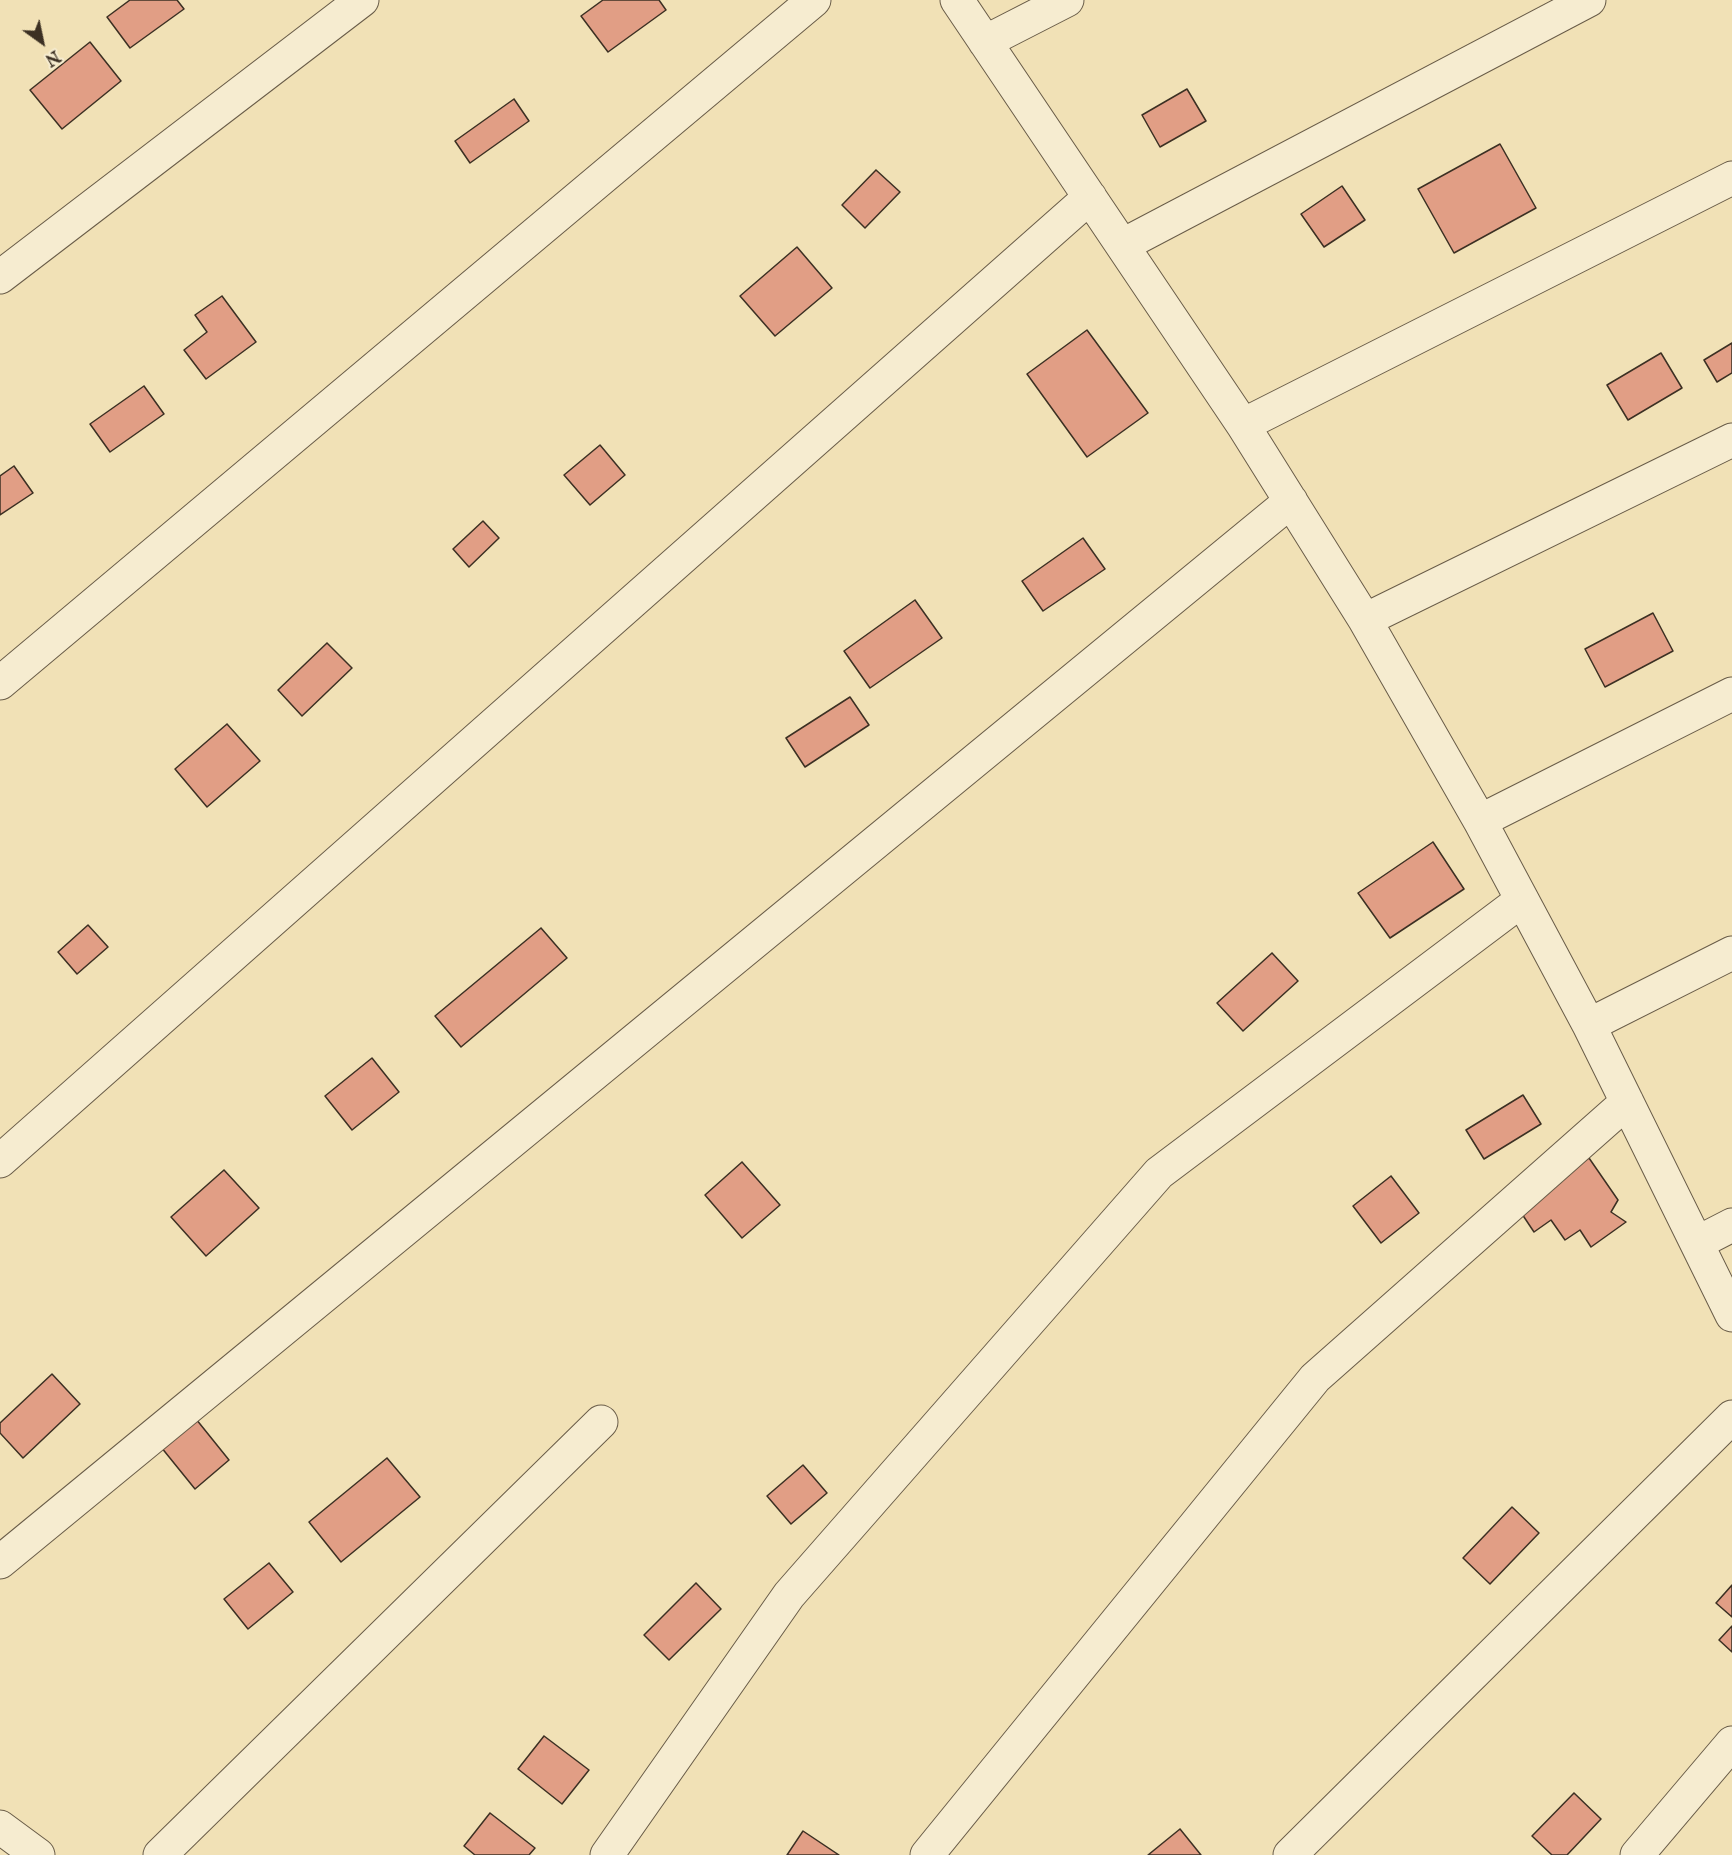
<!DOCTYPE html>
<html>
<head>
<meta charset="utf-8">
<style>
  body { margin:0 }
  #map { position:relative; width:1732px; height:1855px; overflow:hidden; background:#f1e1b6; font-family:"IM FELL English",serif }
  canvas { display:block }
  .north { position:absolute; left:12px; top:12px; width:60px; height:60px; -webkit-text-stroke:4px #f6ecd0; paint-order:stroke; rotate:147deg; font-size:16px; font-weight:700; line-height:24px; text-align:center; color:#3c3023 }
  .north::after { content:''; display:block; margin:auto; width:21px; height:27px; background:#3c3023; clip-path:polygon(50% 0,100% 100%,50% 72%,0 100%) }
</style>
</head>
<body>
<div id="map">
<canvas width="1732" height="1855"></canvas>
<div class="north">N</div>
</div>
<script>
const g = document.querySelector('canvas').getContext('2d');
g.lineJoin = 'round';
function paint(path, color) { g.fillStyle = color; g.fill(path, 'evenodd'); }
const toPath = rows => new Path2D(rows.map(r => 'M' + r).join(''));
function stroke(path, color, width, dash) { g.strokeStyle = color; g.lineWidth = width; g.lineCap = dash ? 'butt' : 'round'; g.setLineDash(dash || []); g.stroke(path); }
const building = toPath([
  [130,0,177,0,184,9,130,48,107,17,130,0],
  [603,0,659,0,666,10,608,52,581,16,603,0],
  [90,42,121,81,62,129,30,90,90,42],
  [1187,89,1206,121,1160,147,1142,115,1187,89],
  [514,99,529,121,470,163,455,141,514,99],
  [1500,144,1536,208,1454,253,1418,189,1500,144],
  [876,170,900,192,865,228,842,205,876,170],
  [1342,186,1365,220,1324,247,1301,214,1342,186],
  [797,247,832,288,775,336,740,296,797,247],
  [222,296,256,342,206,379,184,350,207,332,195,315,222,296],
  [1087,330,1148,413,1087,457,1027,374,1087,330],
  [1732,343,1732,373,1717,382,1704,360,1732,343],
  [1661,353,1682,388,1628,420,1607,385,1661,353],
  [144,386,164,414,110,452,90,424,144,386],
  [600,445,625,475,590,505,564,475,600,445],
  [14,466,33,493,0,515,0,476,14,466],
  [483,521,499,538,469,567,453,549,483,521],
  [1083,538,1105,569,1043,611,1022,581,1083,538],
  [915,600,942,638,870,688,844,651,915,600],
  [1653,613,1673,651,1605,687,1585,649,1653,613],
  [327,643,352,668,302,716,278,690,327,643],
  [850,697,869,725,805,767,786,738,850,697],
  [227,724,260,761,207,807,175,769,227,724],
  [1433,842,1464,889,1390,938,1358,893,1433,842],
  [88,925,108,947,77,974,58,952,88,925],
  [541,928,567,958,461,1047,435,1016,541,928],
  [1272,953,1298,981,1243,1031,1217,1003,1272,953],
  [372,1058,399,1092,352,1130,325,1096,372,1058],
  [1523,1095,1541,1124,1484,1159,1466,1130,1523,1095],
  [1589,1158,1618,1200,1611,1212,1626,1222,1591,1247,1580,1230,1565,1240,1551,1220,1534,1232,1518,1208,1589,1158],
  [742,1162,780,1205,742,1238,705,1195,742,1162],
  [224,1170,259,1208,206,1256,171,1217,224,1170],
  [1391,1176,1419,1213,1381,1243,1353,1206,1391,1176],
  [52,1374,80,1404,23,1458,0,1433,0,1423,52,1374],
  [196,1419,229,1460,195,1489,161,1447,196,1419],
  [387,1458,420,1497,341,1562,309,1522,387,1458],
  [803,1465,827,1493,791,1524,767,1496,803,1465],
  [1512,1507,1539,1533,1490,1584,1463,1558,1512,1507],
  [269,1563,293,1592,248,1629,224,1599,269,1563],
  [696,1583,721,1609,669,1660,644,1635,696,1583],
  [1732,1585,1732,1617,1716,1603,1732,1585],
  [1732,1626,1732,1652,1719,1640,1732,1626],
  [544,1736,589,1770,562,1804,518,1769,544,1736],
  [1574,1793,1601,1819,1567,1855,1552,1855,1532,1836,1574,1793],
  [490,1813,535,1848,529,1855,475,1855,464,1846,490,1813],
  [1180,1829,1201,1855,1148,1855,1180,1829],
  [803,1831,839,1855,787,1855,803,1831]
]);
const minor = toPath([
  [957,0,1243,425,1365,620,1480,821,1589,1025,1732,1315],
  [985,42,1067,0],
  [1123,245,1589,0],
  [0,277,362,0],
  [1243,425,1732,178],
  [1365,620,1732,440],
  [0,683,814,0],
  [1480,821,1732,694],
  [1589,1025,1732,953],
  [0,1161,1090,197],
  [1697,1243,1732,1225],
  [0,1562,1291,501],
  [0,1827,38,1855],
  [160,1855,601,1422],
  [607,1855,789,1595,1159,1173,1522,900],
  [927,1855,1315,1378,1627,1102],
  [1290,1855,1732,1417],
  [1637,1855,1732,1743]
]);
paint(building, '#e19e85');
stroke(building, '#3c3023', 1.5);
stroke(minor, '#695c48', 35);
stroke(minor, '#f6ecd0', 33);
</script>
</body>
</html>
